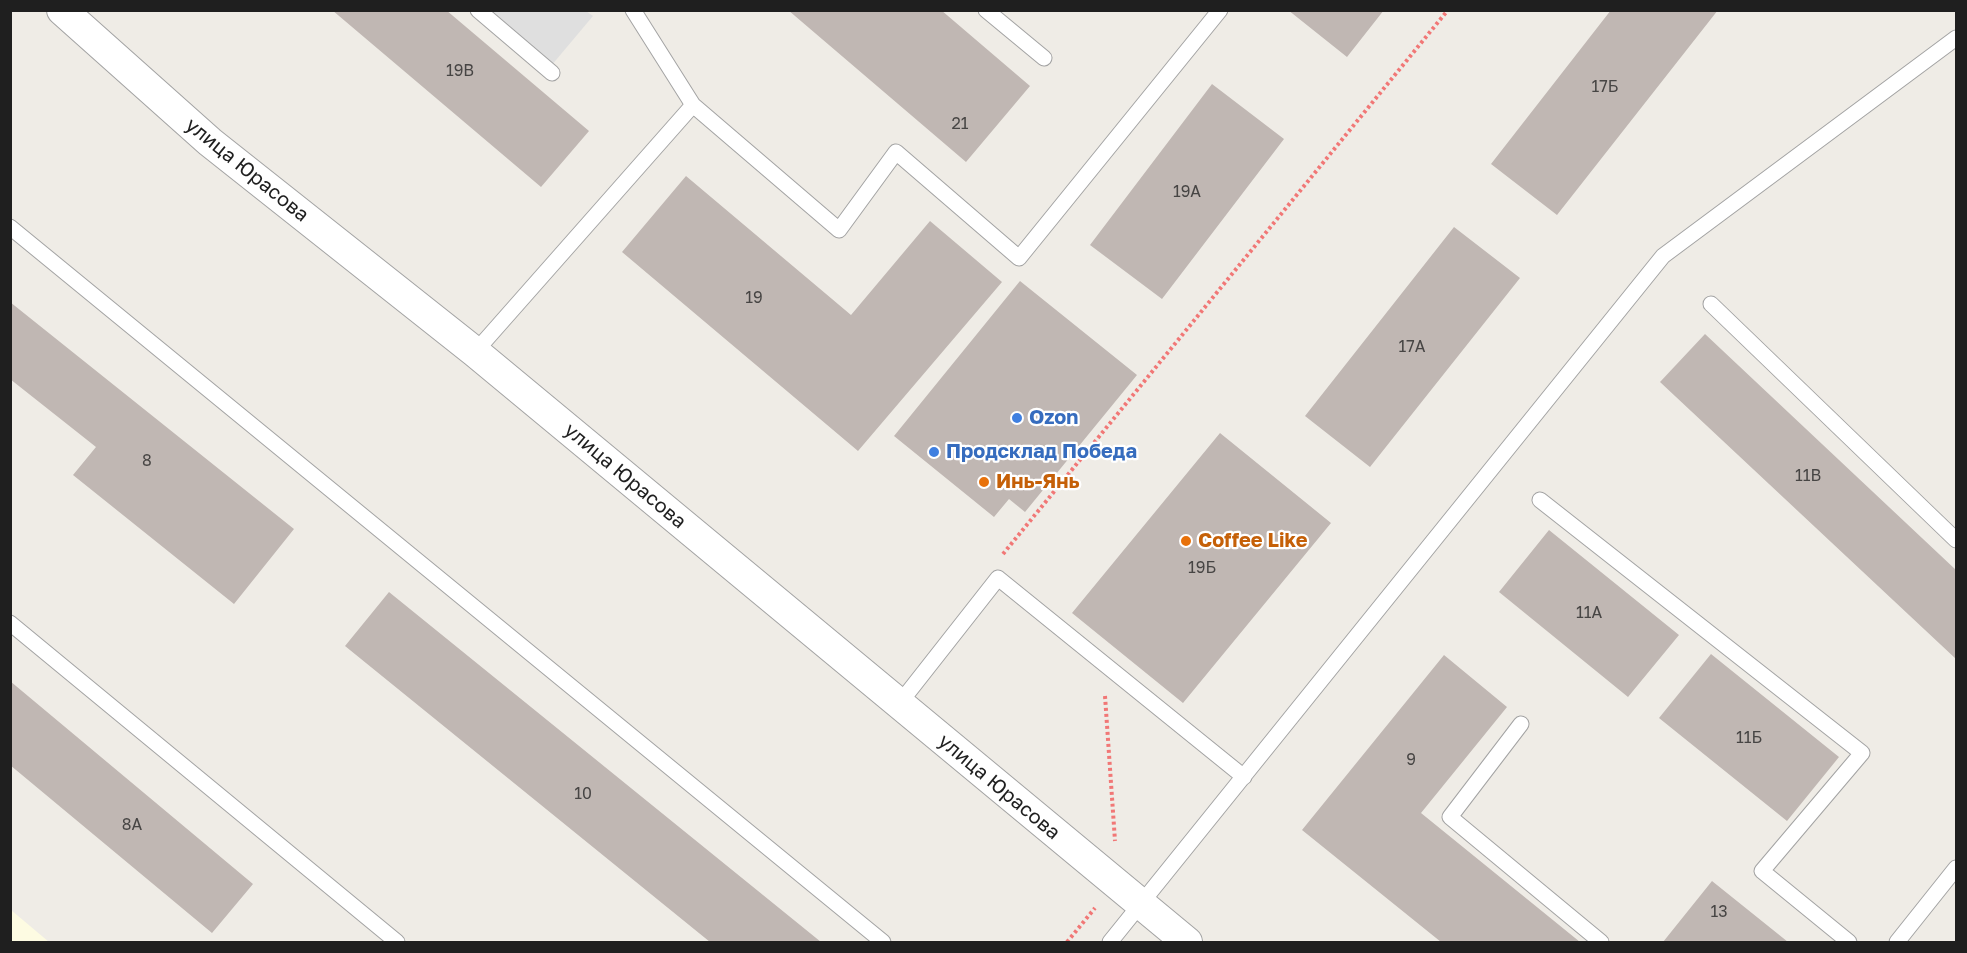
<!DOCTYPE html>
<html>
<head>
<meta charset="utf-8">
<style>
  body { margin:0 }
  #map { position:relative; width:1967px; height:953px; overflow:hidden; background:#efece6; font-family:"Golos Text",sans-serif }
  canvas { display:block }
  .frame { position:absolute; inset:0; border:12px solid #1f1f1f; pointer-events:none }
</style>
</head>
<body>
<div id="map">
<canvas width="1967" height="953"></canvas>
<div class="frame"></div>
</div>
<script>
const g = document.querySelector('canvas').getContext('2d');
g.lineJoin = 'round';
function paint(path, color) { g.fillStyle = color; g.fill(path, 'evenodd'); }
const toPath = rows => new Path2D(rows.map(r => 'M' + r).join(''));
function stroke(path, color, width, dash) { g.strokeStyle = color; g.lineWidth = width; g.lineCap = dash ? 'butt' : 'round'; g.setLineDash(dash || []); g.stroke(path); }
function drawText(font, color, halo, rows, align = 'center') {
  g.font = font + ' "Golos Text",sans-serif'; g.lineWidth = 4.5; g.setLineDash([]); g.textBaseline = 'middle'; g.strokeStyle = halo; g.fillStyle = color; for (const [text, x, y, turn = 0] of rows) {
    g.save(); g.translate(x, y); g.rotate((+turn || 0) * Math.PI / 180); g.textAlign = isNaN(turn) ? turn : align; if (halo) g.strokeText(text, 0, 0); g.fillText(text, 0, 0); g.restore();
  }
}
const education = toPath([
  [10,910,11,910,49,942,11,942]
]);
const parking = toPath([
  [485,11,586,11,593,16,551,66]
]);
const building = toPath([
  [332,10,446,10,589,131,541,187],
  [788,10,941,10,1030,86,966,162],
  [1288,10,1384,10,1347,57],
  [1611,10,1718,10,1557,215,1491,164],
  [1212,84,1284,139,1162,299,1090,245],
  [686,176,851,315,930,221,1002,282,858,451,622,252],
  [1454,227,1520,278,1370,467,1305,416],
  [1020,281,1137,375,1025,512,1009,499,994,517,894,436],
  [10,302,294,529,234,604,73,475,96,447,10,379],
  [1705,334,1956,570,1956,659,1660,382],
  [1220,433,1331,523,1183,703,1072,613],
  [1549,530,1679,635,1628,697,1499,592],
  [389,592,821,942,710,942,345,646],
  [1711,654,1839,757,1787,821,1659,718],
  [1444,655,1507,707,1421,813,1580,942,1441,942,1302,830],
  [10,681,253,884,212,933,10,765],
  [1712,881,1788,942,1663,942]
]);
const path = toPath([
  [1003,554,1448,10],
  [1105,696,1115,841],
  [1067,942,1095,908]
]);
const service = toPath([
  [478,10,552,73],
  [633,10,693,105],
  [986,10,1044,58],
  [10,227,883,942],
  [1711,304,1956,540],
  [475,352,693,105,839,230,896,152,1019,258,1220,10],
  [1540,500,1862,753,1762,871,1849,942],
  [10,623,397,942],
  [899,704,998,578,1244,777],
  [1521,724,1450,817,1601,942],
  [1110,942,1663,256,1956,38],
  [1897,942,1956,868]
]);
const minor = toPath([
  [62,10,210,142,475,352,1187,942]
]);
const markers = [
  [1017,418,6,"#3f7fe0"],
  [934,452,6,"#3f7fe0"],
  [984,482,6,"#e8710a"],
  [1186,541,6,"#e8710a"]
];
const numberNames = [
  ["19В",460,71],
  ["17Б",1605,87],
  ["21",960,124],
  ["19А",1187,192],
  ["19",754,298],
  ["17А",1412,347],
  ["8",147,461],
  ["11В",1808,476],
  ["19Б",1202,568],
  ["11А",1589,613],
  ["11Б",1749,738],
  ["9",1411,760],
  ["10",583,794],
  ["8А",132,825],
  ["13",1719,912]
];
const streetNames = [
  ["улица Юрасова",247,170,39],
  ["улица Юрасова",625,476,40],
  ["улица Юрасова",999,787,40]
];
const shopNames = [
  ["Ozon",1029,418],
  ["Продсклад Победа",946,452]
];
const foodNames = [
  ["Инь-Янь",996,482],
  ["Coffee Like",1198,541]
];
paint(education, '#fdfbe2');
paint(parking, '#dfdfdf');
paint(building, '#c0b7b3');
stroke(service, '#a3a3a3', 17);
stroke(minor, '#a3a3a3', 32);
stroke(path, '#f17776', 4, [3, 3]);
stroke(service, '#fff', 15);
stroke(minor, '#fff', 30);
for (const [x, y, r, color] of markers) { const dot = new Path2D(); dot.arc(x, y, r, 0, 2 * Math.PI); g.fillStyle = color; g.fill(dot); stroke(dot, '#fff', 2); }
drawText('16px', '#474544', null, numberNames);
drawText('20px', '#1f1f1f', '#fff', streetNames);
drawText('bold 20px', '#366cbe', '#fff', shopNames, 'left');
drawText('bold 20px', '#c56008', '#fff', foodNames, 'left');
</script>
</body>
</html>
